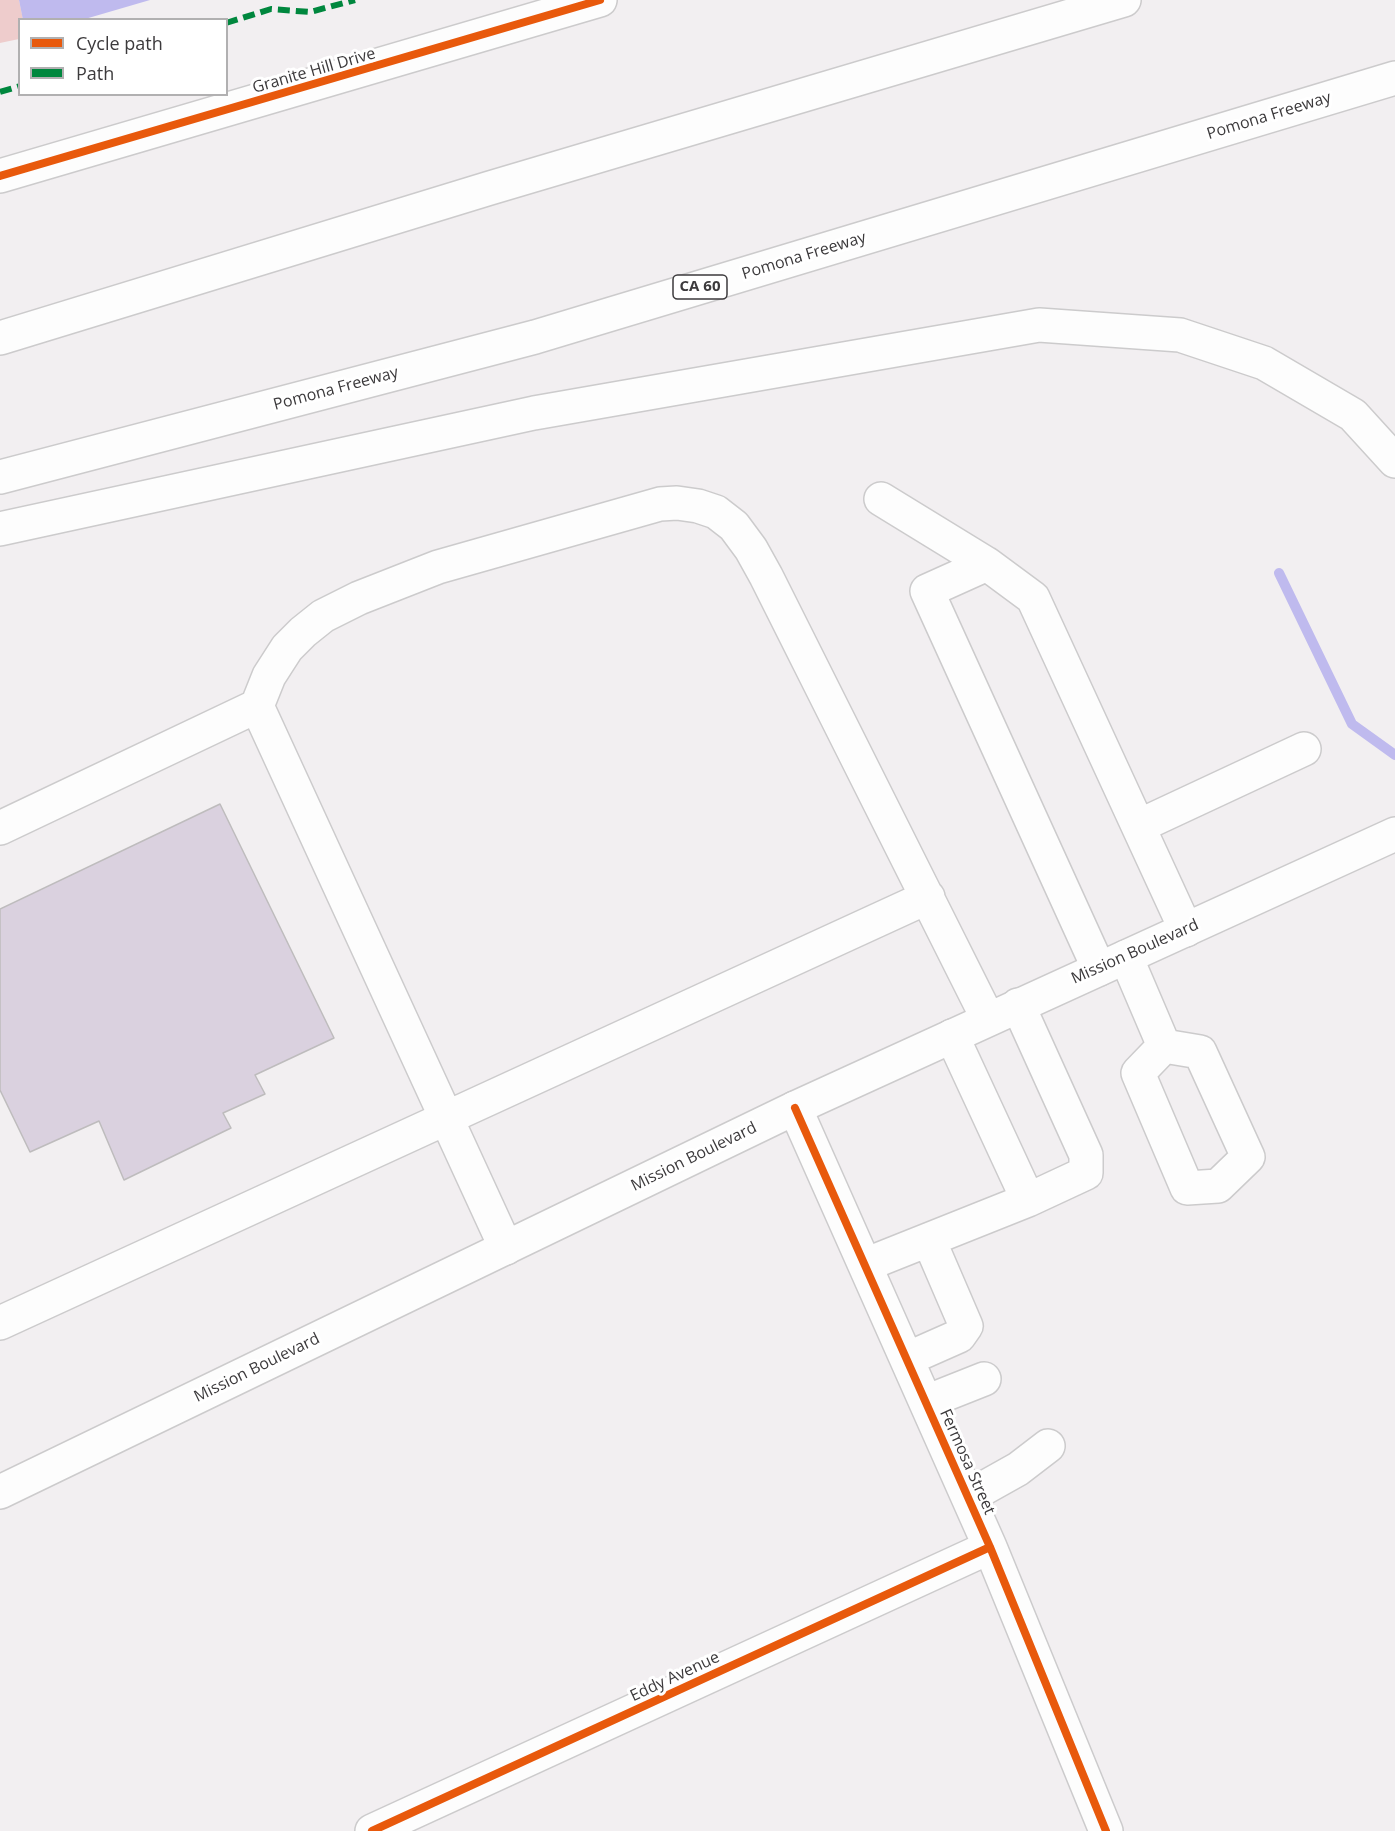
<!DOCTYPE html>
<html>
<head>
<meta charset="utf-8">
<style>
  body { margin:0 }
  #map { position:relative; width:1395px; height:1831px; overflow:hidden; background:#f2eff1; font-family:"Open Sans",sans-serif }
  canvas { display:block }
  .legend { position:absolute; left:18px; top:18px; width:210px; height:78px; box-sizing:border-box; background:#fff; border:2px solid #b1b0b1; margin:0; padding:8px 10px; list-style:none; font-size:18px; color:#3c3a3c }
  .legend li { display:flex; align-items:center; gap:12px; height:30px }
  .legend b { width:30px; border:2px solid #b1b0b1 }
</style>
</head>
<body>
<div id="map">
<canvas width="1395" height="1831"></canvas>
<ul class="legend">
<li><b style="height:8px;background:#e8590c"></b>Cycle path</li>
<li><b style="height:8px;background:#00873e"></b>Path</li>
</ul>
</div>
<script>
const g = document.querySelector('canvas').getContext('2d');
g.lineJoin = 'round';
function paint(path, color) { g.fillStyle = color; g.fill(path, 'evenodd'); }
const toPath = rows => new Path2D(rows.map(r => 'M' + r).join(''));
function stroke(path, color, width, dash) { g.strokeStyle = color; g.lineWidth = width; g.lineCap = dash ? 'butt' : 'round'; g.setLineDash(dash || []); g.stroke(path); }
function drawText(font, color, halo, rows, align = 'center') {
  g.font = font + ' "Open Sans",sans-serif'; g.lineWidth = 6; g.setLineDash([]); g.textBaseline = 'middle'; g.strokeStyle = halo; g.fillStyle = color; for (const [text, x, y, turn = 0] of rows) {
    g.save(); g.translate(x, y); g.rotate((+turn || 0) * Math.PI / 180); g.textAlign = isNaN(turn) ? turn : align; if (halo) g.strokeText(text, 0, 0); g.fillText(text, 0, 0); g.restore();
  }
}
const green = toPath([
  [0,0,19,0,23,19,20,20,19,39,0,43]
]);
const water = toPath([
  [19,0,150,0,85,19,23,20]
]);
const stream = toPath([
  [1279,573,1352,724,1395,755]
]);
const building = toPath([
  [220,804,334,1038,255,1075,265,1094,223,1113,231,1128,124,1180,99,1121,30,1152,0,1090,0,909,220,804]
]);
const minor = toPath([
  [0,176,600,0],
  [881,499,987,564],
  [257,706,269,676,287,648,303,632,323,616,359,598,438,567,660,504,677,503,698,506,716,512,734,526,751,549,766,576,988,1019],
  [1139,826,1304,749],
  [0,828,257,706,506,1248],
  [1126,957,1164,1046,1138,1073,1187,1188,1218,1186,1248,1157,1200,1052,1164,1046],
  [1099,969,927,591,987,564,1033,598,1186,930],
  [1018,1005,1086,1155,1086,1173,1028,1200],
  [795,1108,990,1547,1106,1831],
  [865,1265,1028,1200,952,1036],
  [0,1323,928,897],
  [907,1359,959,1336,966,1326,929,1240],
  [926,1402,984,1379],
  [968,1497,1018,1469,1048,1446],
  [372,1831,990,1547]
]);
const major = toPath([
  [0,1492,795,1108,1395,834]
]);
const highway = toPath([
  [0,338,490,188,1124,0],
  [0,477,535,337,1395,78],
  [0,529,534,413,1039,325,1180,335,1264,363,1353,415,1395,461]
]);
const quiet = toPath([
  [226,23,271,9,310,12,355,0],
  [0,92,20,86]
]);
const cycleway = toPath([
  [0,176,600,0],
  [795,1108,990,1547,1106,1831],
  [372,1831,990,1547]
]);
const shields = [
  [700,287,54]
];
const shieldNames = [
  ["CA 60",700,287]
];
const streetNames = [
  ["Granite Hill Drive",314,71,-16],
  ["Pomona Freeway",1269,116,-17],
  ["Pomona Freeway",804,256,-17],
  ["Pomona Freeway",336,389,-15],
  ["Mission Boulevard",1135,952,-24],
  ["Mission Boulevard",694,1157,-26],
  ["Mission Boulevard",257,1368,-26],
  ["Fermosa Street",967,1462,66],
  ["Eddy Avenue",675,1677,-25]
];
paint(green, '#ecc');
paint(water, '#bfbaee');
stroke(stream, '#bfbaee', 10);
paint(building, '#dad1df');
stroke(building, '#bebcbd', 1.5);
stroke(minor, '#cccbcc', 36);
stroke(major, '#cccbcc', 36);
stroke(highway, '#cccbcc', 36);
stroke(minor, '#fdfdfd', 33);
stroke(major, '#fdfdfd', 33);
stroke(highway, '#fdfdfd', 33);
stroke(quiet, '#00873e', 6, [12, 6]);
stroke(cycleway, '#e8590c', 8);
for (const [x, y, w] of shields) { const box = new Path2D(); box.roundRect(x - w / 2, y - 12, w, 24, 4.5); g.fillStyle = '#fff'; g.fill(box); stroke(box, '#3c3a3c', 1.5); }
drawText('bold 15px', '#3c3a3c', null, shieldNames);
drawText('16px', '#3c3a3c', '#fff', streetNames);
</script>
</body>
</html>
